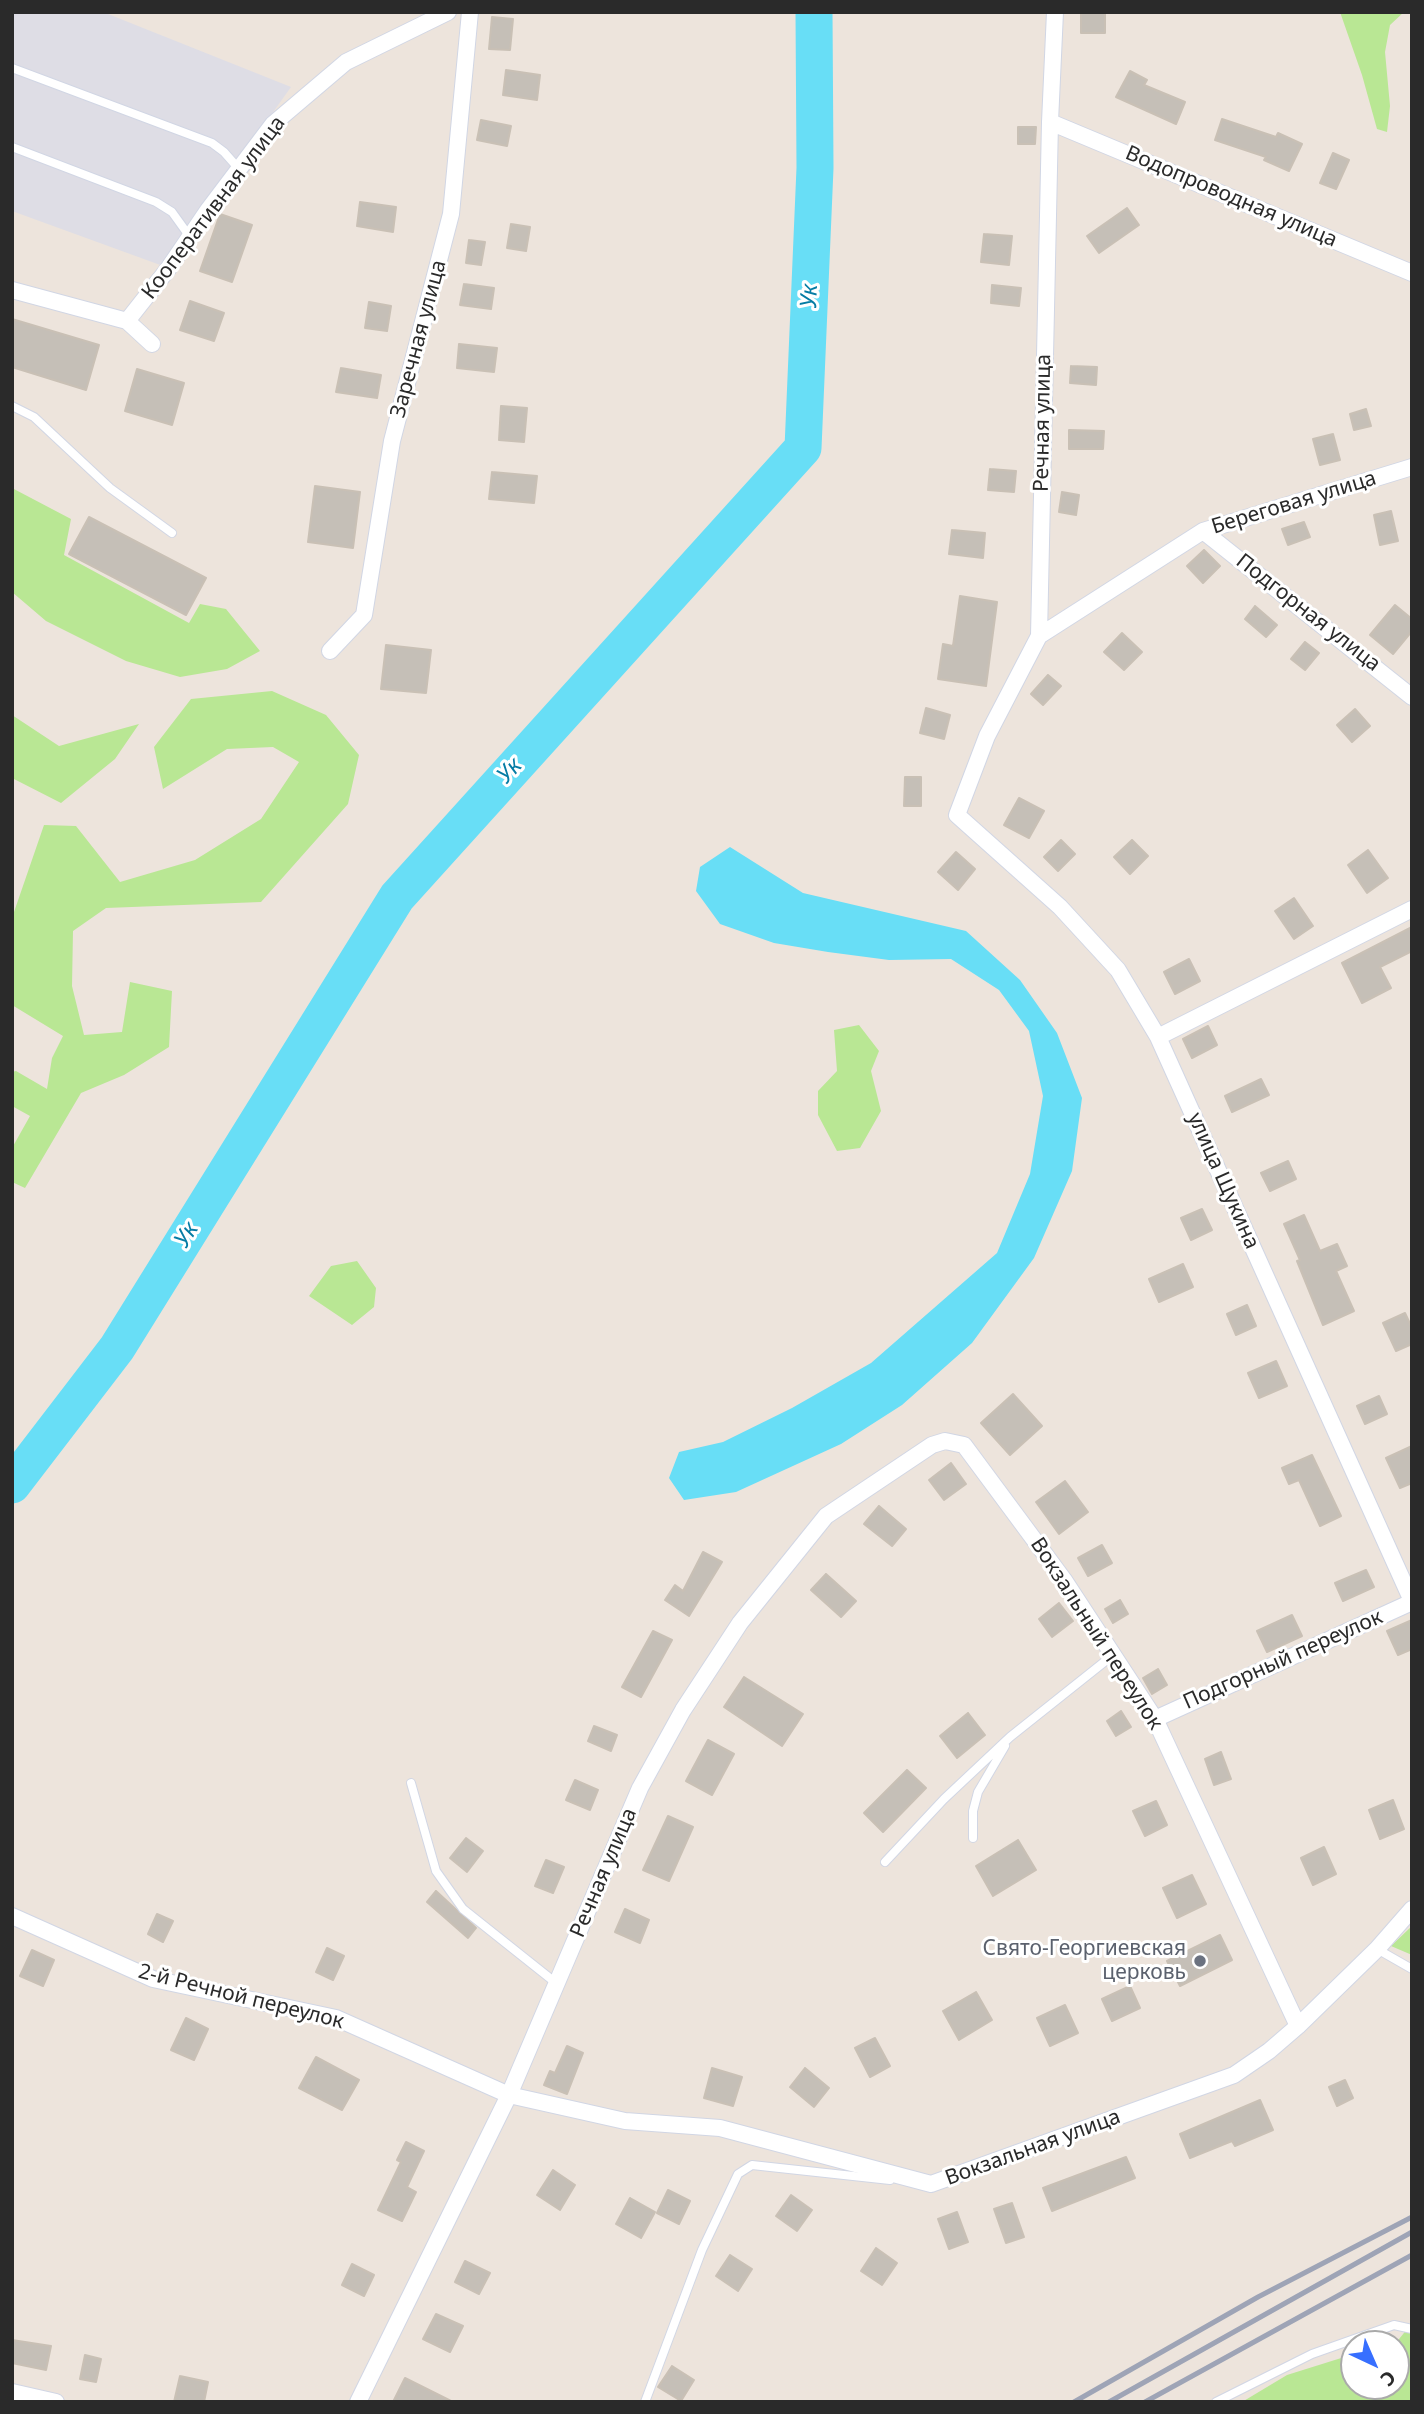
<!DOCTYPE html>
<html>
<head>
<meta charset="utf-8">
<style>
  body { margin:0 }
  #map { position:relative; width:1424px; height:2414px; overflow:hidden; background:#ede4dc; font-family:"Noto Sans",sans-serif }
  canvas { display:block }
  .frame { position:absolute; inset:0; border:14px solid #2a2a2a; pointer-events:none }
  .north { position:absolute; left:1340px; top:2330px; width:70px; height:70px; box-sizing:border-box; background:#fff; border:2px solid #aaa; border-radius:50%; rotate:136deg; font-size:19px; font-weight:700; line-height:28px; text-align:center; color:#2a2a2a }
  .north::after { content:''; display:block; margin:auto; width:24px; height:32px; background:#376fff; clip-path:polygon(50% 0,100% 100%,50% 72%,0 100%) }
</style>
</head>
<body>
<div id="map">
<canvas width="1424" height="2414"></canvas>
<div class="frame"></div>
<div class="north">С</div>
</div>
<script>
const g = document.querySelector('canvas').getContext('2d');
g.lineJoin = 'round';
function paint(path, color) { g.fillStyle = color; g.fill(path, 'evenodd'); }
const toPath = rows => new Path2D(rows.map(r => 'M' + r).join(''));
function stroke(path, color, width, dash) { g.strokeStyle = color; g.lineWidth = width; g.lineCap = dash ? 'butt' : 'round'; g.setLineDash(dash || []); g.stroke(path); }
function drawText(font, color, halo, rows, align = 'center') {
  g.font = font + ' "Noto Sans",sans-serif'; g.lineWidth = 6; g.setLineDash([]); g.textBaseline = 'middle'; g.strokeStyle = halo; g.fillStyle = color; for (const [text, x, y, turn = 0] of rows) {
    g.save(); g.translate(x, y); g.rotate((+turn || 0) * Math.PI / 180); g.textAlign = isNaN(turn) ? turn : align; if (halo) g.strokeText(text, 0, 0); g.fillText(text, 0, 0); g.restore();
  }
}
const industrial = toPath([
  [12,12,103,12,291,87,163,266,12,211]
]);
const green = toPath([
  [1340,12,1404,12,1390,25,1385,52,1390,106,1387,132,1377,129,1362,75],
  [12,488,71,519,64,555,189,623,200,604,226,609,260,651,227,669,180,677,126,661,46,621,12,592],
  [272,691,326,715,359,755,348,804,261,902,106,908,73,931,72,986,84,1035,122,1032,130,982,172,991,169,1047,124,1075,81,1093,25,1188,12,1182,12,1148,30,1116,12,1106,12,1072,16,1071,47,1089,52,1058,63,1036,12,1005,14,912,44,825,76,826,120,882,195,860,261,819,299,762,273,747,227,749,163,789,154,747,191,699],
  [12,715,59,746,139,724,115,759,61,803,12,778],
  [859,1025,879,1051,871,1071,881,1111,860,1148,837,1151,818,1115,818,1091,837,1071,834,1030],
  [357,1261,376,1288,374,1307,352,1325,309,1296,331,1266],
  [1412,1926,1412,1955,1391,1946],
  [1412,2323,1412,2402,1242,2402,1287,2375,1354,2354,1354,2386,1396,2386,1395,2344]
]);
const water = toPath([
  [730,847,803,893,966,931,1020,980,1057,1033,1082,1098,1072,1171,1034,1258,972,1343,902,1405,841,1444,736,1492,684,1500,669,1478,679,1452,723,1442,792,1408,871,1363,997,1253,1030,1174,1043,1096,1029,1031,999,990,951,959,889,960,828,952,774,943,720,924,696,891,700,867]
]);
const river = toPath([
  [12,1485,117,1348,397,897,803,448,815,168,814,12]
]);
const building = toPath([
  [1081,12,1105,12,1105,33,1081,33,1081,12],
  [492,17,513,19,510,50,489,49,492,17],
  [506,70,540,75,537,100,503,95,506,70],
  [1130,71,1147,80,1144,85,1185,102,1176,124,1116,97,1130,71],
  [1222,119,1276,137,1278,133,1302,144,1289,171,1264,160,1266,157,1215,140,1222,119],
  [481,120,511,126,507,146,477,140,481,120],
  [1018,127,1036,127,1035,144,1018,144,1018,127],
  [1333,153,1349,160,1336,189,1320,183,1333,153],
  [360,202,396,207,393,232,357,226,360,202],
  [1127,208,1139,225,1099,253,1087,236,1127,208],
  [220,214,252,225,232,282,200,271,220,214],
  [511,224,530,227,526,251,507,248,511,224],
  [984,234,1012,236,1009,265,981,262,984,234],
  [469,240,485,242,481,265,466,263,469,240],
  [464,284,494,288,491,309,460,305,464,284],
  [992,285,1021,288,1019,306,991,303,992,285],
  [190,301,224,313,214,341,180,330,190,301],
  [369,302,391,306,387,331,365,328,369,302],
  [12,319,99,345,86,390,12,367,12,319],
  [459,344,497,348,494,372,457,368,459,344],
  [1071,366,1097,367,1096,385,1070,383,1071,366],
  [341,368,381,375,377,398,336,392,341,368],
  [137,369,184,383,172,425,125,411,137,369],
  [501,406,527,408,524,442,499,440,501,406],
  [1366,409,1371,426,1354,430,1350,414,1366,409],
  [1069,430,1104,431,1103,449,1069,449,1069,430],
  [1333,434,1340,460,1320,465,1313,439,1333,434],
  [990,469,1016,471,1014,492,988,490,990,469],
  [492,472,537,476,534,503,489,499,492,472],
  [315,486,360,492,353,548,308,542,315,486],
  [1062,492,1079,495,1076,515,1059,512,1062,492],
  [1391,511,1398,541,1380,545,1374,515,1391,511],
  [89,517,206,578,186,615,69,554,89,517],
  [1304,522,1310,537,1288,545,1282,529,1304,522],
  [952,530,985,533,983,558,949,554,952,530],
  [1204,550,1220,566,1203,583,1187,566,1204,550],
  [960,596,997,602,986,686,938,679,943,644,953,646,960,596],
  [1395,605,1412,619,1412,631,1393,654,1370,635,1395,605],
  [1255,606,1277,625,1266,637,1245,619,1255,606],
  [1122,633,1142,652,1124,670,1104,652,1122,633],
  [1305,642,1319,653,1305,670,1291,659,1305,642],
  [386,645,431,650,426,693,381,689,386,645],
  [1048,675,1061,686,1043,705,1031,694,1048,675],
  [926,708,950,715,944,739,920,733,926,708],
  [1355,709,1370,726,1352,742,1337,725,1355,709],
  [905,777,921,777,921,806,904,806,905,777],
  [1019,798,1044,811,1029,838,1004,825,1019,798],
  [1061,840,1075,854,1058,871,1044,857,1061,840],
  [1132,840,1148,856,1130,874,1114,857,1132,840],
  [1368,850,1388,878,1367,893,1348,865,1368,850],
  [956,852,975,869,958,890,938,872,956,852],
  [1294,898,1313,926,1294,939,1275,911,1294,898],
  [1412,927,1412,951,1380,967,1391,988,1362,1003,1342,963,1412,927],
  [1189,959,1200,981,1175,994,1164,972,1189,959],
  [1208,1026,1217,1045,1192,1058,1183,1039,1208,1026],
  [1261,1079,1269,1095,1232,1112,1225,1096,1261,1079],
  [1288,1161,1296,1179,1270,1191,1261,1173,1288,1161],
  [1202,1209,1212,1230,1191,1240,1181,1218,1202,1209],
  [1304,1215,1320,1251,1337,1244,1347,1266,1336,1271,1354,1311,1323,1325,1297,1261,1300,1260,1284,1224,1304,1215],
  [1183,1264,1193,1287,1159,1302,1149,1279,1183,1264],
  [1247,1305,1256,1326,1236,1335,1227,1314,1247,1305],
  [1405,1313,1412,1328,1412,1344,1396,1351,1383,1323,1405,1313],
  [1276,1361,1287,1386,1259,1398,1248,1373,1276,1361],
  [1013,1394,1042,1426,1010,1455,981,1423,1013,1394],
  [1379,1396,1387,1414,1365,1424,1357,1406,1379,1396],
  [1412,1446,1412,1483,1400,1488,1386,1458,1412,1446],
  [1312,1455,1341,1516,1320,1526,1299,1480,1289,1484,1282,1468,1312,1455],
  [951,1463,966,1484,944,1500,929,1480,951,1463],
  [1065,1481,1088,1512,1059,1534,1036,1502,1065,1481],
  [879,1506,906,1529,892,1546,864,1524,879,1506],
  [1102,1545,1112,1563,1088,1576,1078,1558,1102,1545],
  [703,1552,722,1562,689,1616,665,1600,675,1585,683,1591,703,1552],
  [1366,1570,1374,1587,1343,1601,1335,1583,1366,1570],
  [826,1574,856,1601,841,1617,811,1590,826,1574],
  [1120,1600,1128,1614,1113,1623,1105,1609,1120,1600],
  [1059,1603,1073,1621,1052,1637,1039,1619,1059,1603],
  [1292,1615,1302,1636,1267,1652,1257,1631,1292,1615],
  [1412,1620,1412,1649,1398,1655,1387,1631,1412,1620],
  [653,1631,672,1640,641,1697,622,1687,653,1631],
  [1158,1669,1167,1685,1152,1694,1143,1678,1158,1669],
  [744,1677,803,1714,782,1746,724,1707,744,1677],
  [1121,1711,1131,1727,1116,1736,1107,1721,1121,1711],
  [968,1713,985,1735,957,1758,940,1736,968,1713],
  [594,1726,617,1735,611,1751,588,1741,594,1726],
  [708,1740,734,1754,712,1795,686,1781,708,1740],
  [1221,1752,1231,1779,1214,1785,1205,1759,1221,1752],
  [907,1770,926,1788,883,1832,864,1813,907,1770],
  [575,1780,598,1790,590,1810,566,1800,575,1780],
  [1393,1800,1404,1829,1380,1839,1369,1810,1393,1800],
  [1156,1801,1167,1825,1145,1836,1133,1811,1156,1801],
  [668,1816,693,1827,669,1881,643,1870,668,1816],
  [466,1838,483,1851,467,1872,450,1858,466,1838],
  [1018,1840,1036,1870,993,1896,976,1866,1018,1840],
  [1324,1847,1336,1874,1313,1885,1301,1858,1324,1847],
  [546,1860,564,1867,553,1893,535,1886,546,1860],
  [1192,1875,1206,1904,1177,1918,1163,1888,1192,1875],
  [436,1891,476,1928,468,1938,427,1902,436,1891],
  [625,1909,649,1920,640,1943,615,1932,625,1909],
  [157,1914,173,1921,163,1942,148,1934,157,1914],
  [1220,1935,1232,1960,1180,1986,1167,1961,1220,1935],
  [327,1948,344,1956,333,1980,316,1972,327,1948],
  [32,1950,54,1960,43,1986,20,1976,32,1950],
  [1130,1986,1140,2008,1112,2021,1102,1999,1130,1986],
  [976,1992,992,2020,959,2040,943,2011,976,1992],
  [1065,2005,1078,2033,1050,2046,1037,2018,1065,2005],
  [186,2018,208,2029,194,2060,171,2050,186,2018],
  [875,2038,890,2066,870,2077,855,2048,875,2038],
  [567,2046,583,2053,567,2094,544,2085,550,2071,555,2073,567,2046],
  [316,2057,359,2080,342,2110,299,2088,316,2057],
  [712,2068,742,2077,733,2106,704,2098,712,2068],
  [805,2068,829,2088,814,2107,790,2087,805,2068],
  [1345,2080,1353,2098,1337,2106,1329,2087,1345,2080],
  [1260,2100,1273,2130,1235,2146,1232,2141,1190,2158,1180,2134,1260,2100],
  [406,2142,424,2151,407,2187,416,2192,402,2221,378,2210,401,2162,397,2160,406,2142],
  [1126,2157,1135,2178,1052,2211,1043,2188,1126,2157],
  [553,2170,575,2185,560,2210,537,2195,553,2170],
  [668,2190,690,2201,679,2224,657,2213,668,2190],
  [791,2195,812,2210,797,2231,776,2216,791,2195],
  [630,2198,655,2212,641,2238,616,2224,630,2198],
  [1012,2203,1024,2237,1006,2243,994,2209,1012,2203],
  [957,2212,968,2242,949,2249,938,2219,957,2212],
  [876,2248,897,2263,882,2285,861,2271,876,2248],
  [730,2255,752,2269,738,2291,716,2276,730,2255],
  [465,2261,490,2273,479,2294,455,2282,465,2261],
  [352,2264,374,2275,364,2296,342,2285,352,2264],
  [436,2314,463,2326,450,2352,423,2339,436,2314],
  [12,2340,51,2346,46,2370,12,2363,12,2340],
  [85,2355,101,2359,96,2382,80,2379,85,2355],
  [672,2366,694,2380,681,2401,658,2387,672,2366],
  [180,2376,208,2382,204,2402,174,2402,180,2376],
  [405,2378,453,2402,393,2402,405,2378]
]);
const service = toPath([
  [12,68,212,143,224,152,239,169],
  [12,147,156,202,172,212,190,237],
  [12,406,34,417,110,488,172,533],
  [411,1783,436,1871,463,1909,556,1983],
  [973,1838,973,1811,978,1792,1005,1746],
  [885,1862,944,1799,1010,1737,1113,1655],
  [1377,1949,1412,1969],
  [645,2402,702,2250,738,2174,752,2165,890,2180],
  [1216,2402,1312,2354,1394,2325,1412,2329]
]);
const minor = toPath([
  [1055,12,1050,122,1039,636,987,736,957,815,1060,907,1118,970,1158,1037,1412,1601],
  [1050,122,1412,273],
  [12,290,127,321,152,344],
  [127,321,168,269,208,210,273,124,346,62,448,12],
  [1203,531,1412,697],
  [1039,636,1203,531,1412,467],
  [330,651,364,615,392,441,451,214,470,12],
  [1158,1037,1412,909],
  [1155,1719,1412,1602],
  [12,1916,153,1979,336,2018,509,2095,625,2121,720,2128,931,2184,1234,2075,1269,2051,1298,2026,1377,1949,1412,1909],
  [12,2392,56,2402],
  [358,2402,509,2095,640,1788,683,1710,740,1623,826,1516,932,1445,945,1441,964,1445,1064,1580,1155,1719,1298,2026]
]);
const rail = toPath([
  [1074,2402,1258,2297,1412,2217],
  [1109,2402,1412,2232],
  [1145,2402,1412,2255]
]);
const markers = [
  [1200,1961,7,"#6b7280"]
];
const streetNames = [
  ["Водопроводная улица",1231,197,23],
  ["Кооперативная улица",214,208,-53],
  ["Заречная улица",419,339,-75],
  ["Речная улица",1043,423,-89],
  ["Береговая улица",1294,503,-17],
  ["Подгорная улица",1308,613,38],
  ["улица Щукина",1223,1181,66],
  ["Вокзальный переулок",1096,1634,57],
  ["Подгорный переулок",1283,1660,-24],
  ["Речная улица",604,1873,-67],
  ["2-й Речной переулок",241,1997,14],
  ["Вокзальная улица",1033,2148,-20]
];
const worshipNames = [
  ["Свято-Георгиевская",1186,1949],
  ["церковь",1186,1973]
];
const waterNames = [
  ["Ук",810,296,-87],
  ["Ук",510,771,-48],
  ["Ук",187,1235,-58]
];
paint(industrial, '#dedde5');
paint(green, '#b9e794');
paint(water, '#68def6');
stroke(river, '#68def6', 37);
paint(building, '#c5bfb7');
stroke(building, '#c9c0b5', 2);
stroke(service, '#d1d6e4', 10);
stroke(minor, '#d1d6e4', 18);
stroke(service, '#fff', 8);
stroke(minor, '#fff', 16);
stroke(rail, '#9ea4b6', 5);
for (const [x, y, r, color] of markers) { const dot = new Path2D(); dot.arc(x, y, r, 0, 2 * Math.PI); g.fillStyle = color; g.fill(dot); stroke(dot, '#fff', 2.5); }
drawText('21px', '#2a2a2a', '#fff', streetNames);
drawText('21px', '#5b616d', '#fff', worshipNames, 'right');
drawText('italic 23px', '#057ca4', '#fff', waterNames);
</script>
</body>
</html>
